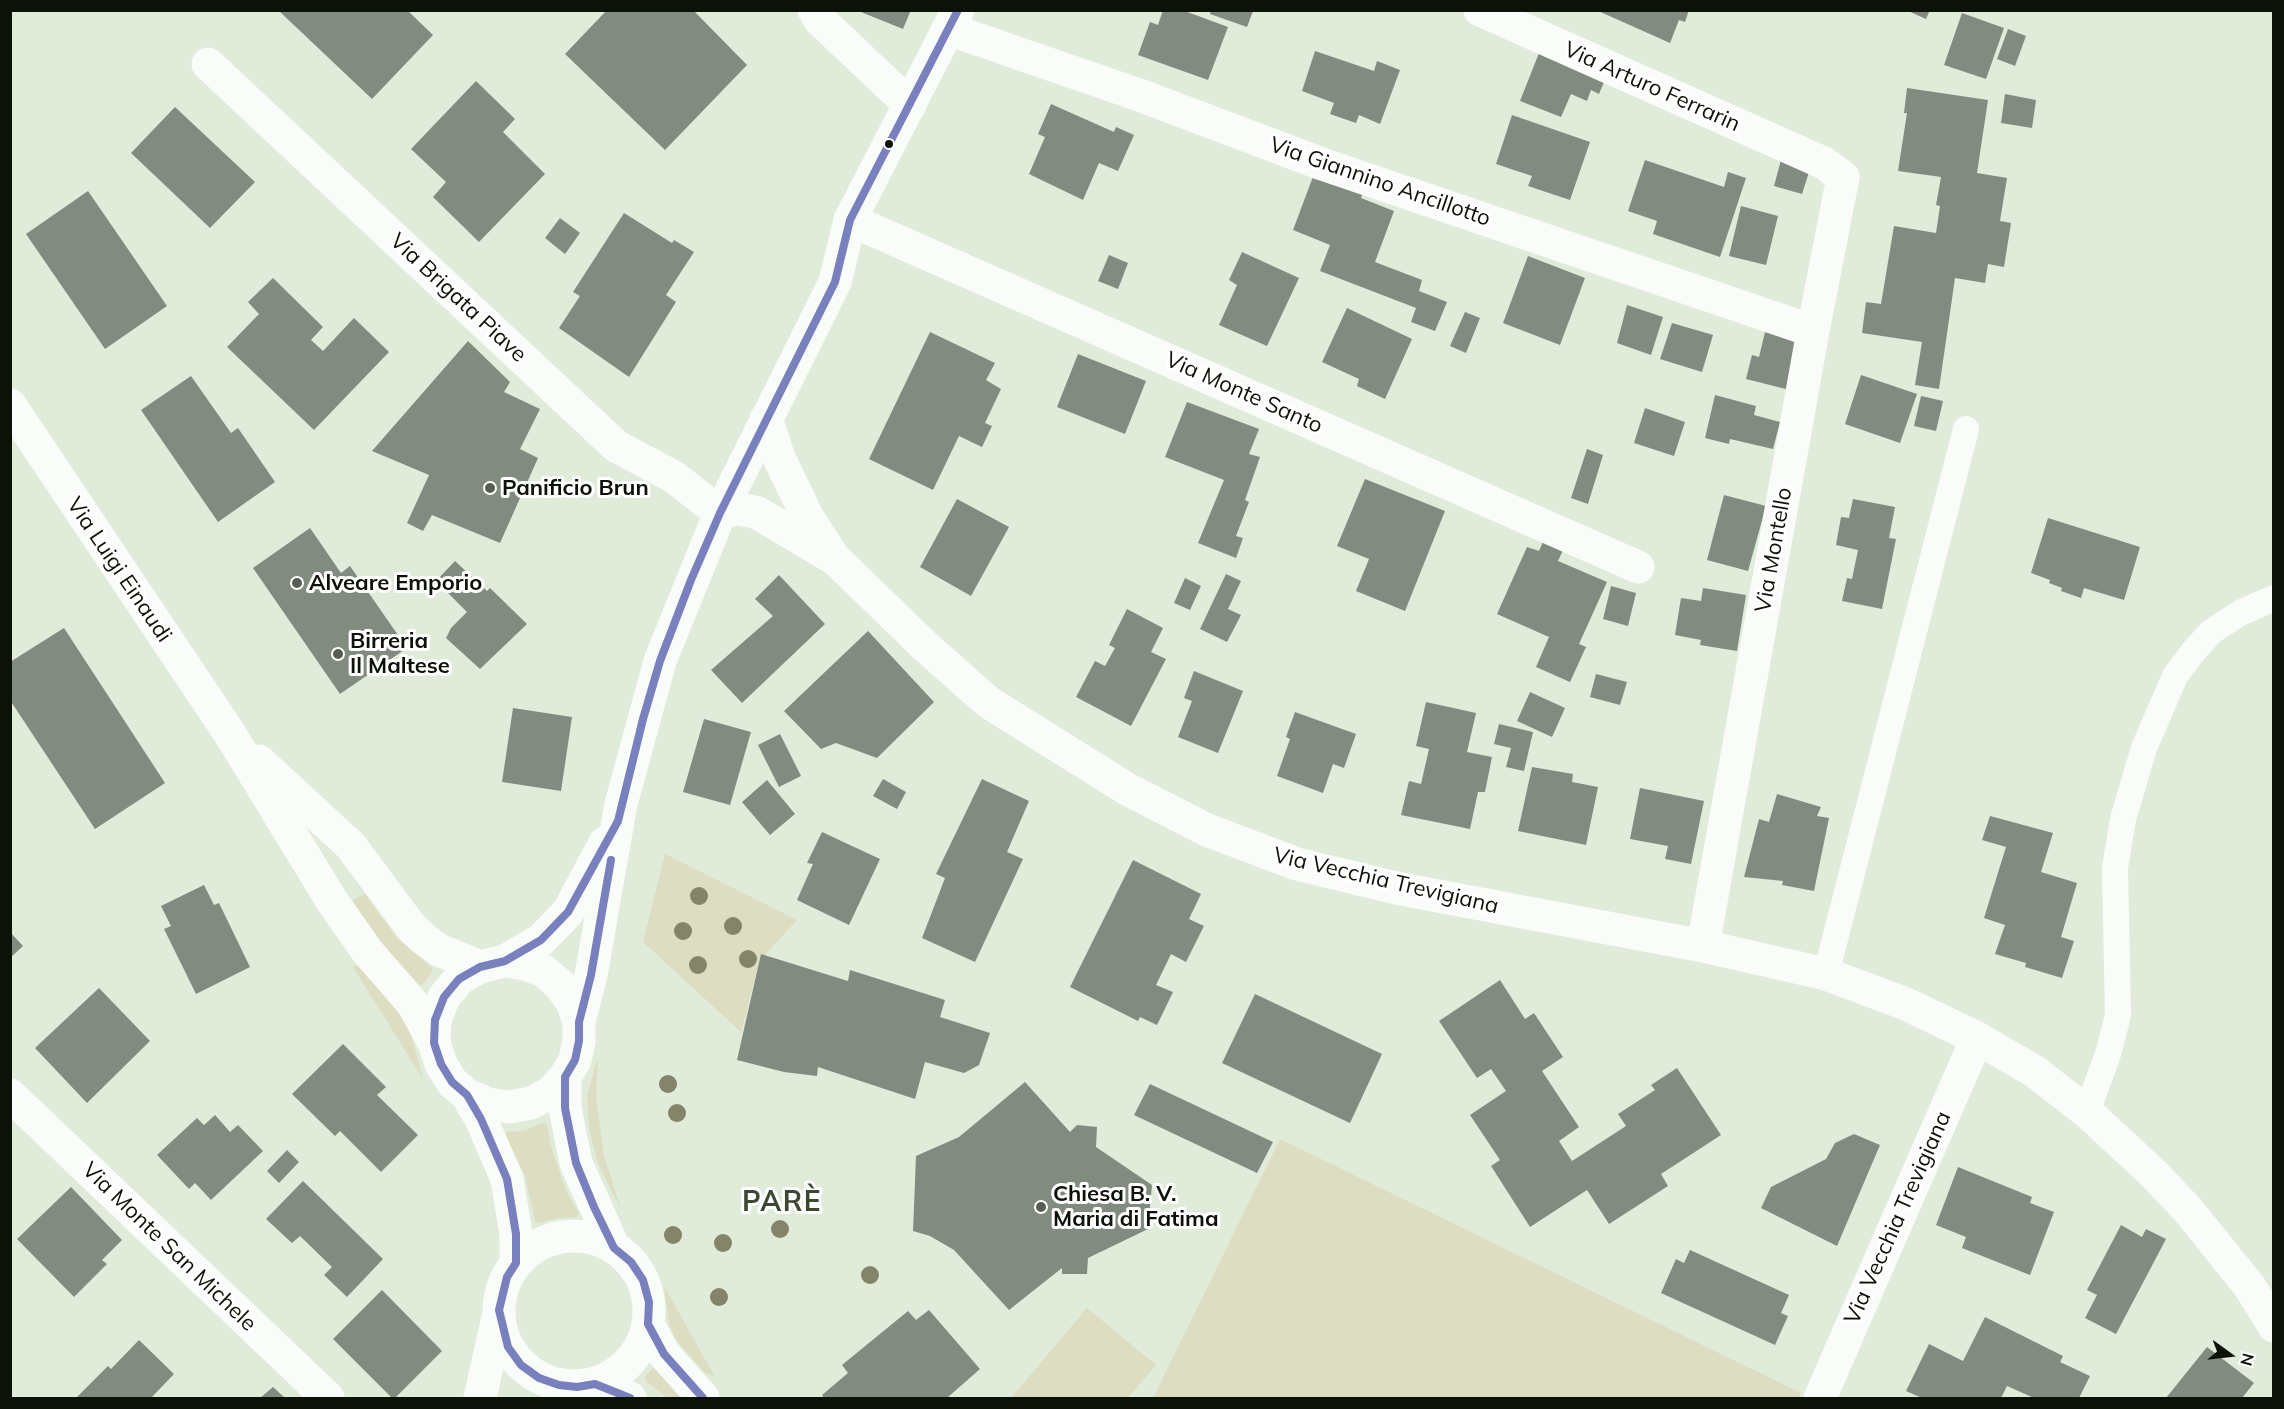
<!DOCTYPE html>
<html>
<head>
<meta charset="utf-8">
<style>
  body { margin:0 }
  #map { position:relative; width:2284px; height:1409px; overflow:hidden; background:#e0ebda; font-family:Mulish,sans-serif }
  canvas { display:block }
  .frame { position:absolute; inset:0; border:12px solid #0c1208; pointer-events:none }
  .north { position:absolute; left:2200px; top:1325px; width:60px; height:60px; -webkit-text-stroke:4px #fff; paint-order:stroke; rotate:105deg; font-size:16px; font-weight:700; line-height:24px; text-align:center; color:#0c1208 }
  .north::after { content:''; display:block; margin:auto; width:21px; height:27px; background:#0c1208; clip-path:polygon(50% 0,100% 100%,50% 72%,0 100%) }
</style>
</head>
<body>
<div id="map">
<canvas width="2284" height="1409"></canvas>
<div class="frame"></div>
<div class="north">N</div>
</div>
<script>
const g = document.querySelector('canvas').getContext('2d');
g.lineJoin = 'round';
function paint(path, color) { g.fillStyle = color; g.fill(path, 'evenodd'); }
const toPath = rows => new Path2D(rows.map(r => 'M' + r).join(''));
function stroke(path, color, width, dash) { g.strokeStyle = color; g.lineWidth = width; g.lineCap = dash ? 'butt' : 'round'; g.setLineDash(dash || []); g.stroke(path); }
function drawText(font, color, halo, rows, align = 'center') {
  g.font = font + ' Mulish,sans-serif'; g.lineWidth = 6; g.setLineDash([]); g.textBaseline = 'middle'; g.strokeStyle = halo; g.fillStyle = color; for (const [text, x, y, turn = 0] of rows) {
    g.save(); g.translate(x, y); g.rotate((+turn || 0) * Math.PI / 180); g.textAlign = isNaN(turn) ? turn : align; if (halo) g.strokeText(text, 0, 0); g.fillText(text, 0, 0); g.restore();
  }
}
const green = toPath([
  [665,854,797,920,764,956,761,955,741,1032,643,942],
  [365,894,396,937,432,968,432,971,423,985,420,985,386,949,352,901],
  [357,965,393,1004,410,1031,423,1079,353,967],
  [598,1057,596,1098,604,1156,621,1209,598,1164,589,1128,587,1096],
  [543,1123,547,1125,551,1146,566,1191,579,1213,577,1217,558,1218,538,1223,535,1221,525,1175,505,1136,506,1132,524,1131],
  [1280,1139,1801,1393,1799,1398,1153,1398],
  [664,1286,715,1377,704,1372,676,1340,669,1324],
  [1087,1308,1156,1365,1128,1398,1011,1398],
  [653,1368,658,1369,686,1398,667,1398,646,1381,645,1376]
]);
const building = toPath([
  [278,10,407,10,433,35,372,99],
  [607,10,693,10,747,65,665,150,565,54],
  [856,10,911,10,903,29],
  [1163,10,1182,10,1228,27,1208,80,1138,55,1150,22,1158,25],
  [1211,10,1251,10,1253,11,1247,27,1210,14],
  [1596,10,1689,10,1685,22,1679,20,1670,43],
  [1906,10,1930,10,1926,19],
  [1962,13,2004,28,1986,79,1944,65],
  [2008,29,2026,36,2015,66,1997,59],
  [1315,51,1374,71,1377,61,1400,70,1380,124,1359,115,1356,123,1330,114,1334,103,1302,91],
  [1539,53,1609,70,1599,94,1591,90,1587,101,1571,94,1561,117,1520,101],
  [476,81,515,119,503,132,545,174,479,242,433,197,446,182,411,149],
  [1907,88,1988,100,1977,173,2007,178,2000,221,2011,223,2004,267,1988,264,1985,283,1955,278,1939,389,1915,385,1922,342,1862,333,1866,302,1881,304,1894,226,1936,233,1940,206,1936,205,1941,177,1898,171,1907,113,1904,113],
  [2005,94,2036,100,2032,128,2001,123],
  [1051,104,1114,132,1116,127,1134,135,1118,171,1099,163,1083,200,1029,174,1045,137,1038,134],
  [175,107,255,182,210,228,131,153],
  [1512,115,1590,142,1570,200,1528,186,1532,176,1496,164],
  [1645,160,1724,187,1728,172,1746,178,1720,257,1653,234,1657,221,1628,211],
  [1781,160,1810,169,1802,194,1774,186],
  [1314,174,1363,193,1361,198,1394,211,1375,262,1422,280,1419,291,1447,302,1435,331,1411,322,1416,308,1320,271,1330,245,1293,230],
  [88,191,167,306,105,349,26,234],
  [1741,206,1778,216,1766,265,1729,256],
  [624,213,672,243,674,240,694,252,666,295,676,302,629,377,559,328,580,296,573,292],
  [560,218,580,233,565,254,545,238],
  [1242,252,1299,278,1267,346,1219,325,1237,285,1229,280],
  [1109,255,1128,263,1118,289,1098,281],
  [1528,256,1585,278,1560,345,1503,323],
  [273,278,323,327,311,340,323,351,354,318,389,352,314,430,227,347,259,314,248,302],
  [1627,305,1663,317,1651,355,1617,343],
  [1347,308,1412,339,1385,399,1357,386,1359,379,1322,362],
  [1465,312,1480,318,1466,353,1450,346],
  [1672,323,1713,335,1702,372,1660,359],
  [930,332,995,363,986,380,1001,389,985,423,992,426,982,447,959,436,933,490,869,459],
  [1765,332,1807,342,1794,391,1746,379,1752,355,1759,357],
  [468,341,510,382,504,392,540,409,520,449,538,458,500,543,432,515,423,531,407,523,429,475,372,451],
  [1078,354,1146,381,1125,434,1057,407],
  [1861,375,1917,394,1900,443,1845,424],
  [191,376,231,433,238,428,275,482,218,522,141,410],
  [1715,395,1756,406,1754,415,1780,422,1773,449,1730,439,1729,444,1705,438],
  [1921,396,1943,401,1936,431,1914,426],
  [1187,402,1259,429,1249,454,1260,457,1245,500,1249,502,1236,536,1243,538,1236,558,1198,543,1224,480,1165,457],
  [1645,408,1685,422,1674,456,1634,443],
  [1587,449,1603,455,1588,504,1571,498],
  [1365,479,1445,511,1405,611,1356,591,1369,559,1337,546],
  [1724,495,1766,506,1748,571,1707,560],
  [957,499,1009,527,971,596,920,567],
  [1853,499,1895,507,1889,538,1896,539,1882,609,1842,601,1847,578,1852,579,1858,550,1836,545,1841,517,1849,518],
  [2048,518,2140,547,2124,600,2084,588,2081,598,2061,591,2062,588,2049,583,2050,580,2031,573],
  [310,528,341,573,350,566,407,648,340,694,253,568],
  [1545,537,1565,546,1558,561,1607,582,1579,644,1586,647,1570,682,1536,667,1549,637,1497,614,1527,547,1539,551],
  [455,561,487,591,490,588,527,624,480,669,446,638,451,628,467,612,436,581],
  [1226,574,1241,581,1228,609,1241,615,1227,642,1200,629],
  [779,575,825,624,742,703,711,670,773,616,755,599],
  [1185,578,1201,586,1190,610,1174,603],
  [1611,586,1636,593,1628,626,1603,619],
  [1703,588,1746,595,1737,651,1700,645,1701,640,1675,635,1681,598,1701,601],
  [1127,609,1163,628,1151,652,1166,659,1131,726,1076,697,1095,661,1105,666,1115,648,1109,645],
  [64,628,165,783,95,829,10,700,10,662],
  [868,631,934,702,877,758,836,743,821,749,784,711],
  [1194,671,1243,691,1218,753,1178,737,1192,701,1184,698],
  [1596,674,1627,682,1620,705,1590,697],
  [1530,692,1565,708,1552,737,1517,721],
  [1426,702,1476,713,1467,752,1492,757,1485,792,1478,792,1470,829,1401,815,1409,781,1421,784,1429,749,1416,746],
  [513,708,572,717,561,791,502,782],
  [1295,712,1356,734,1344,768,1333,764,1323,793,1277,776,1290,739,1286,737],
  [704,719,751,732,730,805,683,792],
  [1499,724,1533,732,1524,771,1506,767,1511,748,1494,744],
  [780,734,801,776,779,787,758,745],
  [1532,767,1573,774,1572,782,1598,787,1586,845,1518,831],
  [883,779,906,792,897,809,873,796],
  [982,779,1029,801,1007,852,1023,859,975,962,922,938,945,878,936,874],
  [767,780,795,814,770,835,742,802],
  [1640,788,1704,801,1691,864,1665,859,1668,846,1630,839],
  [1777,794,1821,807,1817,816,1829,818,1814,891,1782,885,1783,881,1744,877,1759,819,1769,822],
  [1990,816,2053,833,2041,872,2077,883,2061,937,2074,941,2062,978,2025,967,2026,963,1995,954,2005,925,1984,918,2006,847,1982,840],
  [822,832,880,859,849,925,797,900,813,864,807,863],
  [1133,860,1201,894,1189,919,1204,926,1186,962,1171,954,1156,985,1173,992,1157,1025,1140,1017,1138,1021,1070,987],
  [204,885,214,905,219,903,250,967,196,994,164,929,171,926,161,906],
  [10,932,23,946,10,958],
  [761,954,848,981,850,970,945,1000,940,1017,990,1033,979,1065,964,1073,925,1062,915,1099,818,1067,817,1076,784,1072,737,1060],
  [1500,980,1525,1019,1534,1013,1563,1057,1542,1071,1579,1127,1559,1141,1572,1161,1626,1126,1618,1114,1655,1090,1651,1085,1677,1068,1721,1135,1661,1174,1668,1186,1609,1224,1587,1190,1530,1227,1491,1166,1500,1160,1470,1115,1506,1091,1491,1069,1477,1078,1439,1021],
  [99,988,150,1041,87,1103,35,1048],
  [1255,994,1382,1054,1350,1123,1222,1063],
  [343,1044,386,1087,377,1095,418,1135,381,1172,340,1131,335,1136,292,1094],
  [1025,1082,1070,1132,1077,1125,1097,1127,1096,1147,1152,1185,1148,1229,1088,1258,1087,1274,1062,1274,1062,1268,1009,1310,954,1250,930,1236,913,1231,916,1156,959,1137],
  [1150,1084,1273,1142,1257,1173,1134,1115],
  [215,1115,230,1132,238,1125,263,1151,211,1200,195,1183,189,1189,157,1155,197,1118,204,1125],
  [1854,1134,1880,1145,1837,1246,1761,1208,1771,1187,1826,1159,1835,1143],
  [287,1150,299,1162,279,1183,267,1171],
  [1958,1167,2032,1197,2030,1203,2054,1212,2030,1275,1962,1248,1966,1237,1936,1225],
  [303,1181,383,1259,347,1297,324,1275,332,1267,300,1236,292,1243,266,1219],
  [71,1187,122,1240,102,1260,107,1264,74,1297,17,1239],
  [2121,1225,2142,1237,2146,1229,2166,1239,2116,1334,2085,1318,2097,1295,2087,1290],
  [1690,1250,1789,1295,1781,1313,1788,1316,1775,1345,1661,1293,1676,1259,1684,1263],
  [382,1290,442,1351,395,1398,392,1398,333,1339],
  [929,1310,980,1369,947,1398,824,1398,822,1395,848,1373,842,1365,908,1311,916,1320],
  [1985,1317,2063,1356,2060,1362,2090,1376,2079,1398,2034,1398,2007,1386,2001,1398,1922,1398,1906,1391,1929,1344,1963,1361],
  [139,1340,174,1374,151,1398,76,1398,108,1366,111,1369],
  [2207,1347,2254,1383,2242,1398,2166,1398],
  [273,1387,285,1398,260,1398]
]);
const lane = toPath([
  [1826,974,1966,429],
  [2087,1112,2109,1051,2118,1015,2115,868,2123,819,2144,748,2175,676,2193,652,2211,632,2240,613,2274,598]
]);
const street = toPath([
  [814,10,820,20,910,105],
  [1480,10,1824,163,1843,177,1813,331,1703,946],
  [948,29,1142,96,1322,164,1813,331],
  [208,64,616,446,674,477,720,513],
  [850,220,1638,567],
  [10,1095,328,1398],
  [1820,1398,1977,1038]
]);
const secondary = toPath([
  [10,405,230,734,332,901,367,951,413,1004,434,1043,441,1064,452,1082,467,1095,488,1104,509,1107,531,1103,550,1093,565,1077,575,1060,579,1041,579,1022,572,1002,560,985,544,971,525,964,505,961,480,967,459,979,444,997,435,1020,434,1043],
  [766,419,780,460,808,518,830,552],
  [720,513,737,509,756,512,835,559,925,646,988,702,1127,789,1207,830,1297,864,1396,888,1703,946,1826,974,1906,1004,1977,1038,2034,1071,2087,1112,2154,1174,2188,1210,2250,1287,2274,1326],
  [259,761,351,846,412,928,424,939,439,950,480,967],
  [505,961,541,940,568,912,605,843],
  [579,1022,591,975,621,804,660,661,720,513,835,282,850,220,958,10],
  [565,1077,565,1108,576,1163,614,1248],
  [467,1095,481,1119,507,1179,516,1234,516,1263],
  '499 1311a75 75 0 1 1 150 0a75 75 0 1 1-150 0Z',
  [648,1324,664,1354,703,1398],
  [595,1384,630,1398],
  [480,1398,498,1317]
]);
const bus1 = toPath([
  [611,860,591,975,579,1022,579,1041,575,1060,565,1077,565,1108,576,1163,594,1207,614,1248,631,1262,643,1280,649,1302,648,1324,664,1354,703,1398],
  [630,1398,595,1384,577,1387,559,1385,539,1378,521,1365,508,1347,499,1310,507,1277,516,1263,516,1234,507,1179,481,1119,467,1095,452,1082,441,1064,434,1043,435,1020,444,997,459,979,480,967,505,961,541,940,568,912,618,821,643,719,660,661,691,580,720,513,835,282,850,220,958,10]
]);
const trees = [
  [699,896],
  [733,926],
  [683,931],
  [748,959],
  [698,965],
  [668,1084],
  [677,1113],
  [780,1229],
  [673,1235],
  [723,1243],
  [870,1275],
  [719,1297]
];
const markers = [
  [889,144,5,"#0c1208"],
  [490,488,6,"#565e52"],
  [297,583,6,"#565e52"],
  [338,654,6,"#565e52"],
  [1041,1207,6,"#565e52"]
];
const streetNames = [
  ["Via Arturo Ferrarin",1652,87,24],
  ["Via Giannino Ancillotto",1380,182,19],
  ["Via Brigata Piave",458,298,43],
  ["Via Monte Santo",1244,393,24],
  ["Via Montello",1774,550,-80],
  ["Via Luigi Einaudi",119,570,56],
  ["Via Vecchia Trevigiana",1386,881,13],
  ["Via Vecchia Trevigiana",1898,1218,-66],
  ["Via Monte San Michele",169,1247,44]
];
const poiNames = [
  ["Panificio Brun",502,488],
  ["Alveare Emporio",309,583],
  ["Birreria",350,641],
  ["Il Maltese",350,666],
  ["Chiesa B. V.",1053,1194],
  ["Maria di Fatima",1053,1219]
];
const districtNames = [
  ["PARÈ",782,1203]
];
paint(green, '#ddddc2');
paint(building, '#828b80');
stroke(lane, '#fafcf9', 26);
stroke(street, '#fafcf9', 33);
stroke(secondary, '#fafcf9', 33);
stroke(bus1, '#7880be', 8);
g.fillStyle = '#838469';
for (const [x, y] of trees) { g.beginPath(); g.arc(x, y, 9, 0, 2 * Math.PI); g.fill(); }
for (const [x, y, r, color] of markers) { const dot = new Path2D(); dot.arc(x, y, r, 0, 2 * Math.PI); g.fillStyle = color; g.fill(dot); stroke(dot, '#fff', 2); }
drawText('22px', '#0c1208', '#fff', streetNames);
drawText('bold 22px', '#0c1208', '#fff', poiNames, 'left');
g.letterSpacing = '1.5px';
drawText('bold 28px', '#3b4932', '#fff', districtNames);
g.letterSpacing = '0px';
</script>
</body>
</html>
